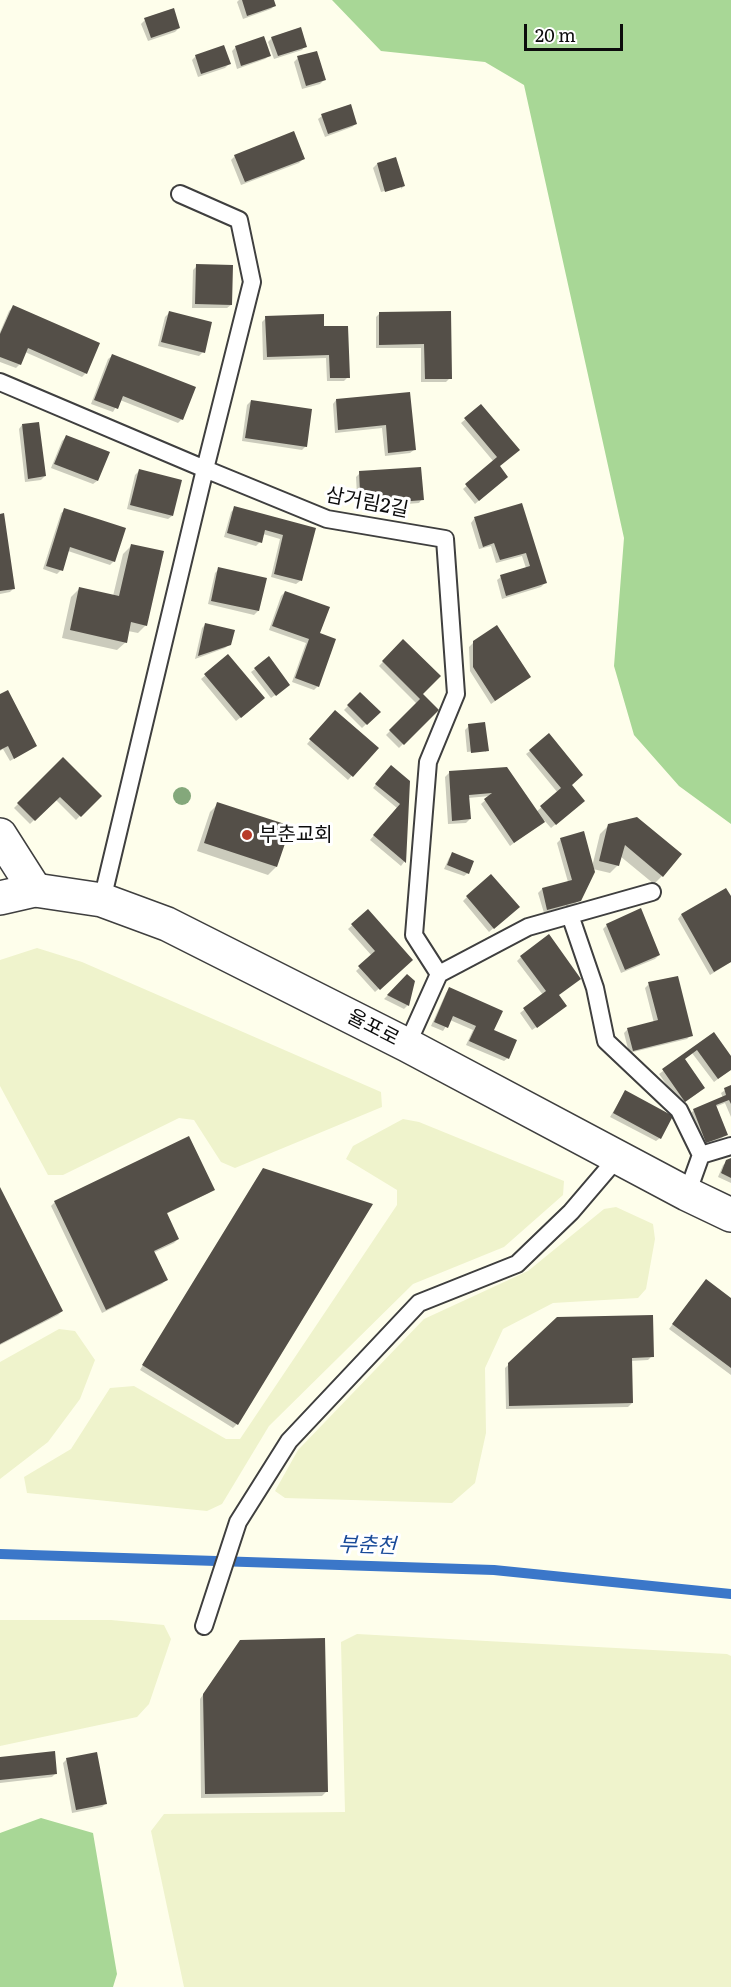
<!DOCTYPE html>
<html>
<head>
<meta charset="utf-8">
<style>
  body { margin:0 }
  #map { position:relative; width:731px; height:1987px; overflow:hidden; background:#fefeeb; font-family:Literata,serif }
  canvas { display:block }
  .scale { position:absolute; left:524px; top:24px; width:99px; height:27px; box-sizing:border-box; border:3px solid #0c0c0c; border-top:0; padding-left:8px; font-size:18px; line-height:21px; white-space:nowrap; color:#0c0c0c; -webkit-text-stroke:4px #fff; paint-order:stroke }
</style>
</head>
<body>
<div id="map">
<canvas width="731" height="1987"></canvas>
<div class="scale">20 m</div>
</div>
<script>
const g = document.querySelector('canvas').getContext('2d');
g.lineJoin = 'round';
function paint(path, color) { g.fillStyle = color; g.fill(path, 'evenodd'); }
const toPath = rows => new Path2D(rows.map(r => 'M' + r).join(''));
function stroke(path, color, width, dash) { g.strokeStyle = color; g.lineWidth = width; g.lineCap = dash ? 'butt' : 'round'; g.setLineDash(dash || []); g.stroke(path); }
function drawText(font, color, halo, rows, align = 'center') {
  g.font = font + ' Literata,"Noto Sans KR",serif'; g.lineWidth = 6; g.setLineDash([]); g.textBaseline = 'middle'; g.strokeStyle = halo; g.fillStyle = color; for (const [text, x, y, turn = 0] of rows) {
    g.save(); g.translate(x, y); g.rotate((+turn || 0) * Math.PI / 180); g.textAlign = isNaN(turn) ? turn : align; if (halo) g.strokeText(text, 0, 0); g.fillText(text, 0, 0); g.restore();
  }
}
const farmland = toPath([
  [37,948,82,962,381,1092,382,1107,235,1168,221,1162,194,1120,179,1118,63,1175,48,1175,0,1086,0,960],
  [403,1119,419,1122,564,1181,563,1195,504,1247,413,1284,269,1426,222,1504,207,1511,27,1493,24,1477,71,1449,110,1388,134,1386,226,1439,240,1439,397,1205,397,1190,346,1159,353,1146],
  [616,1207,653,1224,655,1239,646,1289,638,1298,553,1303,503,1329,485,1368,486,1433,475,1483,452,1503,285,1498,275,1491,298,1450,424,1319,528,1271,604,1209],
  [59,1329,75,1331,95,1360,80,1399,48,1442,0,1479,0,1362],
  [0,1620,111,1620,164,1625,171,1639,149,1704,137,1717,0,1746],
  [357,1634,727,1654,731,1656,731,1987,184,1987,151,1831,164,1814,345,1812,341,1642]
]);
const forest = toPath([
  [332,0,731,0,731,824,679,786,634,735,614,666,624,538,524,85,485,62,381,51],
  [41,1818,93,1833,117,1974,113,1987,0,1987,0,1833]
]);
const shadow = toPath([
  [239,0,273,0,275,5,271,9,243,19,237,2],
  [145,20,179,28,175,32,148,41,141,24],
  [272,38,305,46,302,50,274,59,268,42],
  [236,47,269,56,265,59,237,69,232,51],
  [196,56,229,64,225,68,198,77,192,60],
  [298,58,324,80,320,84,302,89,294,62],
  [322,116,356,124,352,127,325,137,318,119],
  [235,156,303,159,299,163,241,185,231,160],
  [377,164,404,186,401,189,401,186,381,192,373,168],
  [197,266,231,305,227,308,192,308,193,270],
  [13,307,86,373,82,377,25,352,20,364,16,368,0,362,0,332,9,311],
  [449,312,450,378,446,382,421,382,421,348,376,348,376,317,380,313],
  [169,313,203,352,199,356,158,346,165,317],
  [266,318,323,328,348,377,344,381,327,381,326,358,263,360,262,322],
  [112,356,182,419,178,423,120,400,113,412,91,404,108,359],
  [408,393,414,450,410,453,385,456,382,428,335,433,333,404,336,400],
  [251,401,306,446,302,450,242,441,247,405],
  [481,406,518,450,498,467,502,480,475,504,463,489,494,462,461,423],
  [22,425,45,476,41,480,25,482,19,429],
  [66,437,97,481,93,484,51,468,62,441],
  [139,471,172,516,168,519,127,509,135,475],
  [360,473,422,499,419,503,369,507,369,494,357,495,356,477],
  [521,504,545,583,541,587,502,599,497,580,501,577,526,568,522,556,496,563,491,546,479,549,471,523,474,519],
  [235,508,314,529,300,581,296,584,271,577,280,539,263,534,260,542,256,546,224,537,231,512],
  [65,510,114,561,110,565,68,551,61,570,57,574,43,569,61,513],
  [0,515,14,588,10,592,0,594],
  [131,546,146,625,138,633,128,631,126,642,117,650,62,638,71,597,79,589,113,596,123,554],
  [219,569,265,579,258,611,254,615,208,604,215,573],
  [285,592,318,634,318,686,314,690,292,682,306,643,269,630,281,596],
  [206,624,230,644,225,648,195,659,202,628],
  [403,641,420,694,437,710,399,748,386,735,417,704,379,666],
  [474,642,529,677,491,704,470,671,469,647],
  [228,656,260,702,236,721,201,679],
  [255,669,285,688,271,698,251,672],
  [360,694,379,712,362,728,344,710],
  [0,696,35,746,10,761,3,749,0,751],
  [331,716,376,748,348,780,307,744],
  [469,726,488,750,485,752,485,750,467,752,465,730],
  [530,751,570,785,579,805,551,828,544,820,510,846,481,804,490,796,468,798,470,819,466,823,448,824,445,777,449,773,536,812,558,793,526,754],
  [63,759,99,796,76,820,55,799,30,824,14,808],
  [387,771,409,782,404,862,401,866,370,840,397,808,373,788],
  [218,804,276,867,268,875,197,851,210,812],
  [609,825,662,876,654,884,620,856,618,865,610,873,593,869,579,900,575,904,544,913,538,893,542,889,568,882,557,843,561,839,592,867,600,834],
  [452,854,468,873,464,876,444,869,449,858],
  [467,897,514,910,489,932,463,901],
  [731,899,731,962,710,975,678,919,681,915],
  [368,911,411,960,375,992,356,971,372,956,348,929],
  [607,925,659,955,655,959,621,973,603,929],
  [521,957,557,996,561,1010,532,1030,520,1013,543,995,517,961],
  [407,976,408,1005,404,1009,384,999],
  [649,984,691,1035,687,1039,629,1053,624,1033,628,1029,654,1023,645,988],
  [449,989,492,1031,508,1058,504,1061,466,1045,473,1030,450,1020,443,1031,431,1026,446,993],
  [714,1034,731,1058,731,1069,714,1082,692,1053,683,1060,699,1092,681,1105,659,1074],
  [731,1086,731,1117,725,1103,715,1107,726,1134,722,1138,703,1146,690,1114,694,1110,723,1098,721,1093],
  [625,1092,660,1138,656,1141,610,1117],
  [731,1160,731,1183,718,1177,723,1165],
  [260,1174,237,1424,233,1428,140,1370],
  [213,1189,209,1193,166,1214,178,1239,174,1243,153,1253,166,1280,162,1284,102,1313,51,1206,55,1202],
  [0,1190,62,1311,58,1315,0,1345],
  [702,1285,731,1300,731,1375,669,1329],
  [557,1319,652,1356,648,1360,631,1361,632,1403,628,1407,506,1409,505,1368],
  [237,1646,326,1792,322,1796,201,1798,200,1699],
  [0,1758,56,1773,52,1777,0,1783],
  [67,1759,106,1803,102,1807,72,1813,63,1763]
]);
const stream = toPath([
  [0,1554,494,1570,731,1594]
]);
const building = toPath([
  [242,0,274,0,276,6,247,16],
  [174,8,180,28,151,38,144,18],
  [301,27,307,47,278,56,271,37],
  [264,36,271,56,241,66,235,46],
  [224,45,231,64,201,74,195,55],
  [317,51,326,80,306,86,297,56],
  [351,104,357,124,328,134,321,114],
  [294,131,305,159,245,182,234,155],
  [396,157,405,186,385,192,377,163],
  [196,264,233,265,232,305,195,304],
  [13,305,100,343,87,374,28,348,21,365,0,357,0,334],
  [169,311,212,322,205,353,161,342],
  [451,311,452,379,425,379,424,344,379,345,379,312],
  [324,314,324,326,348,326,350,378,330,378,329,355,267,357,265,316],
  [112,354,196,387,183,420,123,396,118,409,94,400],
  [410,392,416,450,388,453,386,425,338,430,336,399],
  [251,400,312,409,307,447,245,438],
  [481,404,520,450,500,466,508,477,479,501,465,484,497,457,464,418],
  [39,422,46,476,28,479,22,424],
  [66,435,110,452,98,481,54,464],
  [421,467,424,500,373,504,372,491,360,492,359,471],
  [139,469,182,480,173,516,130,505],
  [522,503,547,583,506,596,500,575,530,566,526,553,500,560,494,543,483,547,474,517],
  [234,506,316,528,302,581,274,574,283,535,265,530,262,543,227,533],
  [64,508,126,528,115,562,70,547,63,571,46,566],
  [4,513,15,589,0,591,0,514],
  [131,544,164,551,147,626,131,622,127,643,70,630,79,587,119,596],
  [218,567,267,578,259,611,211,601],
  [285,591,330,607,320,633,336,639,319,687,295,678,309,639,272,626],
  [205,623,235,630,231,645,198,656],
  [497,625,531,677,495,701,473,667,473,641],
  [403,639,441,676,423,694,439,710,404,745,389,730,420,699,382,661],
  [228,654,265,698,241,718,204,674],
  [269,656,290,685,276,696,254,668],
  [8,690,37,746,14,759,8,746,0,750,0,694],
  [360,692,381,712,367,725,347,705],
  [335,710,379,748,353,777,309,739],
  [485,722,489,751,471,753,468,724],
  [549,733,583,775,572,785,585,801,556,825,540,806,561,788,529,750],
  [63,757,102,796,81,817,60,797,35,821,17,803],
  [391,765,410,781,406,863,373,835,400,804,375,784],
  [507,767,545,822,514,843,484,799,492,793,469,795,471,819,452,821,449,771],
  [217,802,291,826,277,867,204,843],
  [637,817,682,854,663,877,625,845,619,866,599,861,608,824],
  [584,831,595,872,581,901,547,910,542,888,572,880,560,838],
  [452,852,474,861,469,874,447,865],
  [491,874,520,907,494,929,466,896],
  [726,888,731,896,731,962,714,972,681,914],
  [641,908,660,955,625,970,606,924],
  [368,909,413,960,380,990,358,966,375,951,351,924],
  [549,934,581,979,559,995,567,1006,537,1028,523,1008,546,991,520,956],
  [407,974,415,981,409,1006,387,995],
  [678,976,693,1036,633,1051,627,1028,658,1020,648,982],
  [449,987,503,1011,494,1030,517,1040,509,1059,469,1041,476,1026,453,1016,448,1028,434,1022],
  [714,1032,731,1056,731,1070,718,1079,697,1050,685,1059,705,1088,685,1102,662,1069],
  [731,1085,731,1104,729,1100,716,1105,728,1135,706,1143,693,1109,726,1095,724,1088],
  [625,1090,673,1116,661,1139,613,1113],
  [189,1136,215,1190,167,1213,179,1239,154,1251,168,1280,106,1310,54,1201],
  [731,1158,731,1178,721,1173,726,1160],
  [263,1168,373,1204,238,1425,142,1365],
  [0,1187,63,1311,0,1344],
  [706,1279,731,1298,731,1368,672,1324],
  [653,1315,654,1357,632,1358,633,1403,509,1406,508,1363,557,1317],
  [325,1638,328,1792,205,1794,203,1694,240,1640],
  [55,1751,57,1774,0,1780,0,1757],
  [97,1752,107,1804,76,1810,66,1758]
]);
const service = toPath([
  [0,382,205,469,252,282,239,220,180,194],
  [102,900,205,469,327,519,445,539,456,694,428,762,414,935,439,974,407,1045],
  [570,915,595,988,606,1041,679,1110,701,1155],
  [439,974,528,927,652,892],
  [687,1194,701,1155,731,1146],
  [204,1626,238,1522,289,1441,419,1303,517,1264,571,1212,618,1157]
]);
const minor = toPath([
  [0,835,35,890]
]);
const tertiary = toPath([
  [0,898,35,890,102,900,167,924,407,1045,687,1194,731,1215]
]);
const trees = [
  [182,796]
];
const markers = [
  [247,835,6,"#b73b29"]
];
const streetNames = [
  ["삼거림2길",367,503,11],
  ["율포로",373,1028,27]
];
const poiNames = [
  ["부춘교회",259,835]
];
const waterNames = [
  ["부춘천",367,1546,2]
];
paint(farmland, '#eff3cc');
paint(forest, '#a8d796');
paint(shadow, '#0003');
stroke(stream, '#3b77c9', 10);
paint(building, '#544f48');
stroke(service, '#3f3f3f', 20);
stroke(minor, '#3f3f3f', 36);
stroke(tertiary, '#3f3f3f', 36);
stroke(service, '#fff', 16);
stroke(minor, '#fff', 33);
stroke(tertiary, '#fff', 33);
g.fillStyle = '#84a87b';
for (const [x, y] of trees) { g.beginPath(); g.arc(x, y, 9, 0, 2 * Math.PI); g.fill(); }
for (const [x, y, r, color] of markers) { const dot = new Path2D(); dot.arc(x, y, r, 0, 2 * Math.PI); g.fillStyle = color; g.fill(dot); stroke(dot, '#fff', 2); }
drawText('20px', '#0c0c0c', '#fff', streetNames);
drawText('20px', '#0c0c0c', '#fff', poiNames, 'left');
drawText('italic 21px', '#1a4b99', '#fff', waterNames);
</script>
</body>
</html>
